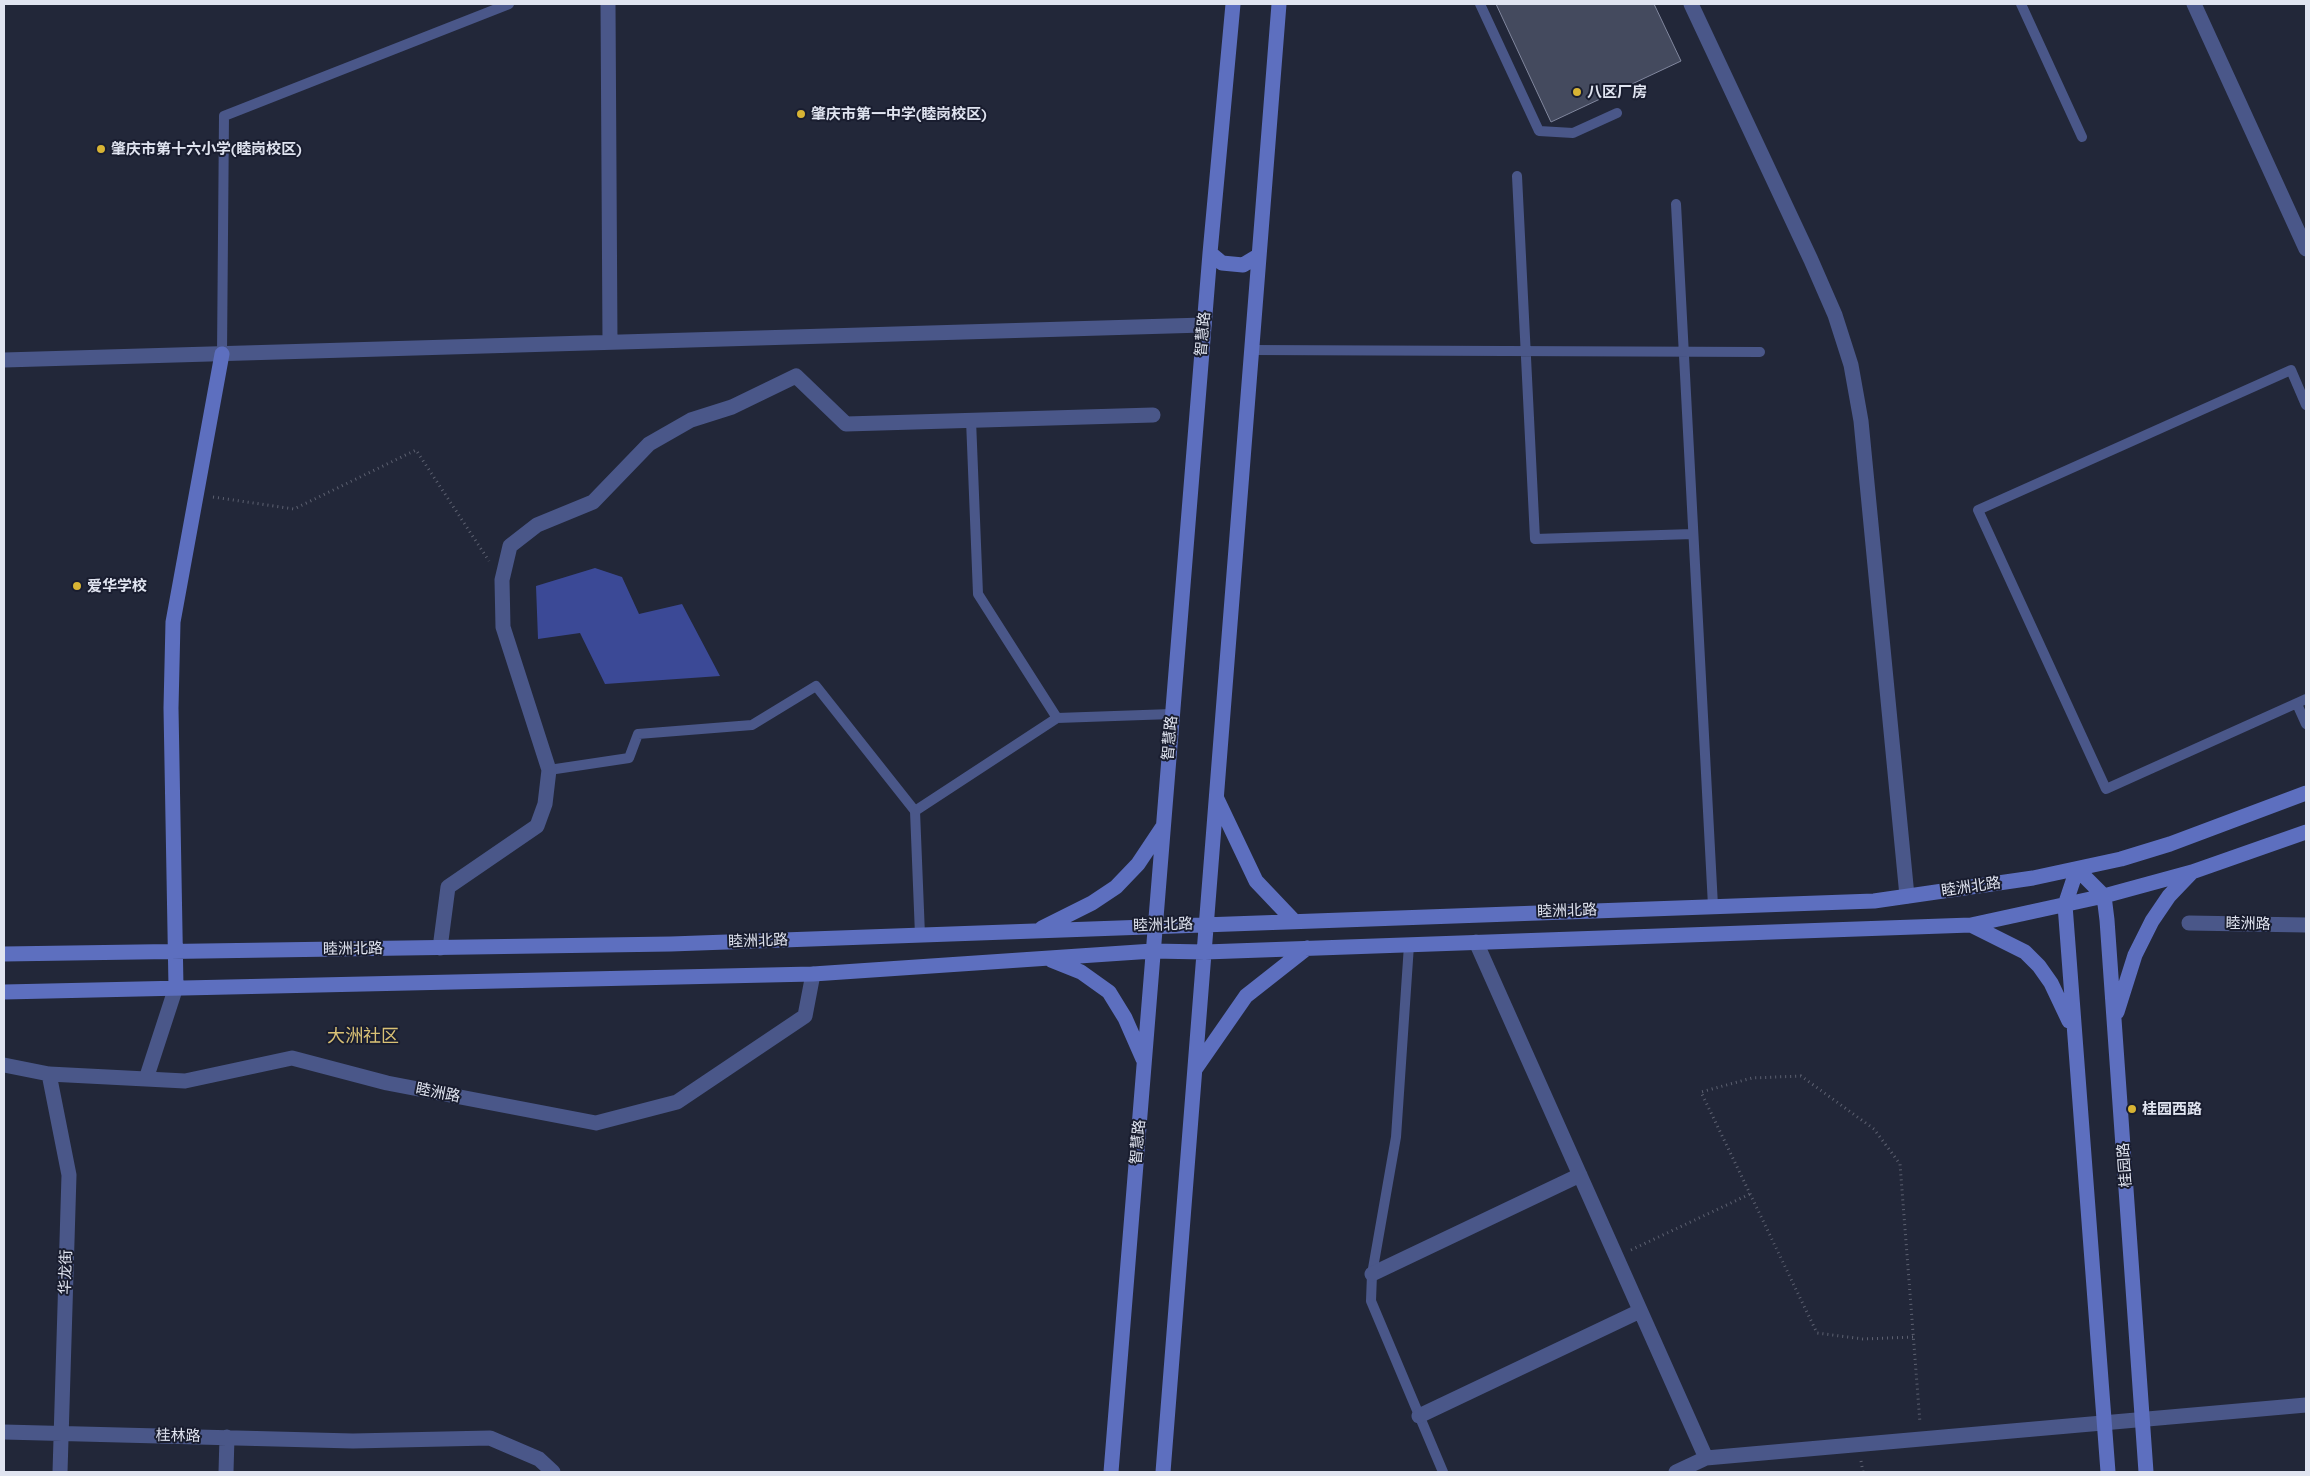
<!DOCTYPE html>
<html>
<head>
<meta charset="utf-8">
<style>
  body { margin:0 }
  #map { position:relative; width:2310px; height:1476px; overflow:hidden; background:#222739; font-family:Quicksand,sans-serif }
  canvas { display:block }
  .frame { position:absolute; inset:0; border:5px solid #e0e4f0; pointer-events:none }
</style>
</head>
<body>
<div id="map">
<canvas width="2310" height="1476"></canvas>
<div class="frame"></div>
</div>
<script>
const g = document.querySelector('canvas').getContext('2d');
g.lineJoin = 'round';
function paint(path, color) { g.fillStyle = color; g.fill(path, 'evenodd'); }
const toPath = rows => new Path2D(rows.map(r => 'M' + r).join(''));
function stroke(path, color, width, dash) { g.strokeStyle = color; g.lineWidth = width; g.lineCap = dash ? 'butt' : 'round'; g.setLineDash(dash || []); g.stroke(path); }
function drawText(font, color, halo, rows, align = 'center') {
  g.font = font + ' Quicksand,"Noto Sans SC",sans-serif'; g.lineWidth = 4; g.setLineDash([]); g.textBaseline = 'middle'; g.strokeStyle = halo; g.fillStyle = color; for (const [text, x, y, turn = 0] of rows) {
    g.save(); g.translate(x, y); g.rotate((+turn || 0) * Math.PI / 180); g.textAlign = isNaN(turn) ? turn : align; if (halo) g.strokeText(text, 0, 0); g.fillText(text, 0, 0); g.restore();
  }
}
const water = toPath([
  [595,568,622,577,639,614,682,604,720,676,605,684,580,633,538,639,536,586]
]);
const building = toPath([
  [1496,4,1654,4,1681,61,1551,122,1496,4]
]);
const path = toPath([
  [213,497,294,509,416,450,489,561],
  [1631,1250,1750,1194],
  [1913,1337,1863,1339,1817,1333,1701,1092,1752,1078,1801,1076,1874,1129,1900,1164,1920,1423],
  [1861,1461,1863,1472]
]);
const lane = toPath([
  [1480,4,1539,131,1573,133,1617,113],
  [2021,4,2082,137],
  [1517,176,1535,539,1693,534],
  [1676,204,1713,906],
  [1251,350,1760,352],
  [222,354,224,116,509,4],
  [2306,405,2291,370,1978,510,2106,789,2306,699],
  [2297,704,2306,724],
  [1057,718,1172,714],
  [549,770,629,758,638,734,752,725,816,686,915,811,920,935],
  [915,811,1057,718,978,594,971,420],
  [1409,945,1396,1137,1372,1274,1371,1301,1443,1472]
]);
const street = toPath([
  [608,4,610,342],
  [1691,4,1811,260,1835,315,1851,365,1861,421,1907,896],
  [2194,4,2306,249],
  [4,360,1204,325],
  [2189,923,2306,925],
  [1476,942,1706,1458],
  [440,948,448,887,537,826,545,804,549,770,503,627,502,580,510,546,537,525,593,502,649,444,691,420,732,407,796,376,846,424,1153,415],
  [4,1065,49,1074,185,1081,292,1058,387,1083,596,1123,677,1102,805,1016,813,974],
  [49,1074,69,1175,60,1472],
  [146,1079,176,987],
  [1372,1274,1580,1175],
  [1419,1416,1640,1311],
  [4,1432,353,1441,490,1438,539,1459,553,1472],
  [226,1472,227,1437],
  [1676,1472,1706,1458,2306,1405]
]);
const secondary = toPath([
  [1210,253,1222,263,1243,265,1258,256],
  [1217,799,1256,881,1294,921],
  [1971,925,2025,952,2039,966,2051,983,2069,1021],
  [1042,928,1092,903,1116,887,1138,864,1162,828],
  [4,954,671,944,1874,901,2033,878,2121,859,2170,844,2306,793],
  [1051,960,1081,972,1109,992,1125,1018,1143,1059],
  [176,987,171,708,173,622,222,354],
  [4,992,813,974,1153,951,1205,952,1971,925,2104,896,2192,872,2306,832],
  [2117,1012,2135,955,2152,921,2169,896,2191,873],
  [1196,1068,1246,996,1307,948],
  [1111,1472,1210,253,1233,4],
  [1163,1472,1279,4],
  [2108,1472,2065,905,2077,869,2104,896,2107,920,2146,1472]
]);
const markers = [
  [1577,92,5,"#d8b434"],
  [801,114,5,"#d8b434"],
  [101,149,5,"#d8b434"],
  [77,586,5,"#d8b434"],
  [2132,1109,5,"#d8b434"]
];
const poiNames = [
  ["八区厂房",1587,92],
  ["肇庆市第一中学(睦岗校区)",811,114],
  ["肇庆市第十六小学(睦岗校区)",111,149],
  ["爱华学校",87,586],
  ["桂园西路",2142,1109]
];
const streetNames = [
  ["智慧路",1203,334,-85],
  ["智慧路",1170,738,-85],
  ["睦洲北路",1971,887,-8],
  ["睦洲北路",1567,911,-2],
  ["睦洲路",2248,924,1],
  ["睦洲北路",1163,925,-2],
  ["睦洲北路",758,941,-2],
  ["睦洲北路",353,949,-1],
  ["睦洲路",438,1093,11],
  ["智慧路",1138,1142,-85],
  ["桂园路",2125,1165,-94],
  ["华龙街",66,1272,-88],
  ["桂林路",178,1436,1]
];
const quarterNames = [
  ["大洲社区",363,1037]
];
paint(water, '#3b4996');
paint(building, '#444a5e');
stroke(building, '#81879e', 1);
stroke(path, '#5d6171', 3, [1, 4]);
stroke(lane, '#4a5789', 10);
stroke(street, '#4a5789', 15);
stroke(secondary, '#5d6fbf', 15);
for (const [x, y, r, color] of markers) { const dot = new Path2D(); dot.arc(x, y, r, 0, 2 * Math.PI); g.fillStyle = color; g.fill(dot); stroke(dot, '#191d2f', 2); }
drawText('bold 15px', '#e0e4f0', '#191d2f', poiNames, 'left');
drawText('15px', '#e0e4f0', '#191d2f', streetNames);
drawText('18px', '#d9c175', '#191d2f', quarterNames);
</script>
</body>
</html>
